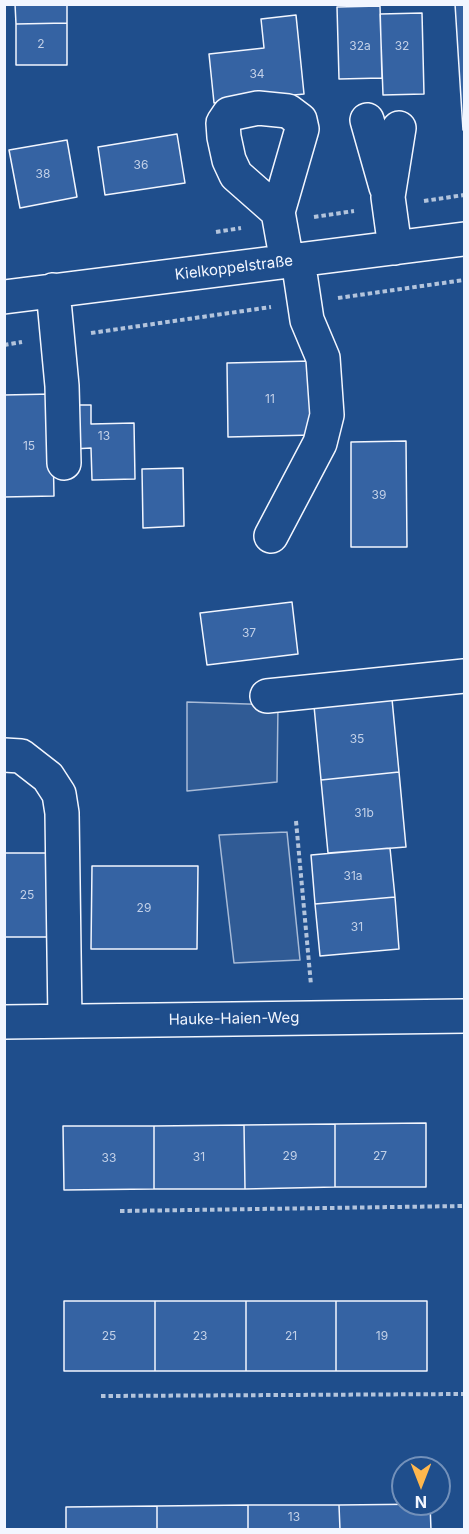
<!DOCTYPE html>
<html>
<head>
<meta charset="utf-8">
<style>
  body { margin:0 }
  #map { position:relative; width:469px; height:1534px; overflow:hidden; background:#1f4e8c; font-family:Inter,sans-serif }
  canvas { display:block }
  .frame { position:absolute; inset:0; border:6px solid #f2f6ff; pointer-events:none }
  .north { position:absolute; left:391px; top:1456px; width:60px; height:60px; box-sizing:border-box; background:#1f4e8c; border:2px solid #7391ba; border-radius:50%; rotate:180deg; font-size:16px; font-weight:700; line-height:24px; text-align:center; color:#f2f6ff }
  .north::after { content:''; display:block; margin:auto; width:21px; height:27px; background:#ffb74d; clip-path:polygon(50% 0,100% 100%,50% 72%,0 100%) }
</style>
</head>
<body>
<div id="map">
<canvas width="469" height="1534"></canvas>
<div class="frame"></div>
<div class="north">N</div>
</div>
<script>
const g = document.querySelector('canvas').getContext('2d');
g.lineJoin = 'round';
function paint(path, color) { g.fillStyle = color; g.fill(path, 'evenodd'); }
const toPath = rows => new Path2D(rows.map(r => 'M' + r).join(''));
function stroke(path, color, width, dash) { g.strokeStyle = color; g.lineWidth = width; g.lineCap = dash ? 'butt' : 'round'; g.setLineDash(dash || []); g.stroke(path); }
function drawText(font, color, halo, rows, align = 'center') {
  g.font = font + ' Inter,sans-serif'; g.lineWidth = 4.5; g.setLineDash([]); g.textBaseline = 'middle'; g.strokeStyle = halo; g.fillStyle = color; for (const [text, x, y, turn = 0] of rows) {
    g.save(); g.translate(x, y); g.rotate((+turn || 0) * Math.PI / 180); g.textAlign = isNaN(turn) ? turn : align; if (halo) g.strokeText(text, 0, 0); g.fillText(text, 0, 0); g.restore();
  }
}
const parking = toPath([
  [187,702,278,705,277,782,187,791,187,702],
  [287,832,300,960,234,963,219,835,287,832]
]);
const building = toPath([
  [15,4,67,4,67,23,16,24,15,4],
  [455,4,464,4,464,129,463,130,455,4],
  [380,6,382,78,339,79,337,7,380,6],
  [422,13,424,94,383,95,380,14,422,13],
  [296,15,304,94,214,103,209,54,264,48,261,19,296,15],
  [67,23,67,65,16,65,16,24,67,23],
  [177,134,185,183,105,195,98,147,177,134],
  [67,140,77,197,20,208,9,150,67,140],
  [312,361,313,435,228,437,227,363,312,361],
  [52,394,54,496,4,497,4,395,52,394],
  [72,405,91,405,91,424,134,423,135,479,92,480,91,448,73,449,72,405],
  [406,441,407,547,351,547,351,442,406,441],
  [183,468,184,526,143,528,142,469,183,468],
  [292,602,298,654,207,665,200,613,292,602],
  [392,699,399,772,321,780,314,706,392,699],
  [399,772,406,847,328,853,321,780,399,772],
  [390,848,395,897,315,904,311,855,390,848],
  [4,853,50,853,50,937,4,937,4,853],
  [92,866,198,866,197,949,91,949,92,866],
  [395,897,399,949,320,956,315,904,395,897],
  [426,1123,426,1187,335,1187,335,1124,426,1123],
  [335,1124,335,1187,245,1189,244,1125,335,1124],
  [244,1125,245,1189,154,1189,154,1126,244,1125],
  [63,1126,154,1126,154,1189,64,1190,63,1126],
  [64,1301,155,1301,155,1371,64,1371,64,1301],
  [155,1301,246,1301,246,1371,155,1371,155,1301],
  [246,1301,336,1301,336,1371,246,1371,246,1301],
  [336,1301,427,1301,427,1371,336,1371,336,1301],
  [430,1504,431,1530,340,1530,339,1505,430,1504],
  [248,1505,339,1505,340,1530,248,1530,248,1505],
  [248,1505,248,1530,157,1530,157,1506,248,1505],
  [157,1506,157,1530,66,1530,66,1507,157,1506]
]);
const path = toPath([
  [424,201,464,195],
  [314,217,354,211],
  [216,232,241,228],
  [338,298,464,280],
  [91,333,271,307],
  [4,345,22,342],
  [296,821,311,985],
  [120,1211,464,1206],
  [101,1396,464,1394]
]);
const minor = toPath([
  [367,120,386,187],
  [278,212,236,175,229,160,224,137,223,123,229,114,258,108,288,111,300,120,302,129,278,212,287,262],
  [395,248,388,197,399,128],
  [53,290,62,386,64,463],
  [4,297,464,239],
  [271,536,320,443,327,415,323,358,307,320,298,260],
  [267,696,464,676],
  [4,755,21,756,48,777,59,794,62,813,65,1021],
  [4,1022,464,1016]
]);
const numberNames = [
  ["2",41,44],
  ["32a",360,46],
  ["32",402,46],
  ["34",257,74],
  ["36",141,165],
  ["38",43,174],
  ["11",270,399],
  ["13",104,436],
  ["15",29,446],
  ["39",379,495],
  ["37",249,633],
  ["35",357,739],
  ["31b",364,813],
  ["31a",353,876],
  ["25",27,895],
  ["29",144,908],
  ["31",357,927],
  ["29",290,1156],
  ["27",380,1156],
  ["31",199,1157],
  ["33",109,1158],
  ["25",109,1336],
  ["23",200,1336],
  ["21",291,1336],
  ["19",382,1336],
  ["13",294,1517]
];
const streetNames = [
  ["Kielkoppelstraße",234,268,-7],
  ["Hauke-Haien-Weg",234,1019,-1]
];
paint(parking, '#305b95');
stroke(parking, '#a8bbd7', 1.5);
paint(building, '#3563a3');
stroke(building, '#f2f6ff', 1.5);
stroke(minor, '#f2f6ff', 36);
stroke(path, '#b3c4dc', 4, [4.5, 3]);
stroke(minor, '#1f4e8c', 33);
drawText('12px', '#c3d1e8', null, numberNames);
drawText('15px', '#f2f6ff', '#1f4e8c', streetNames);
</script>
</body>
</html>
